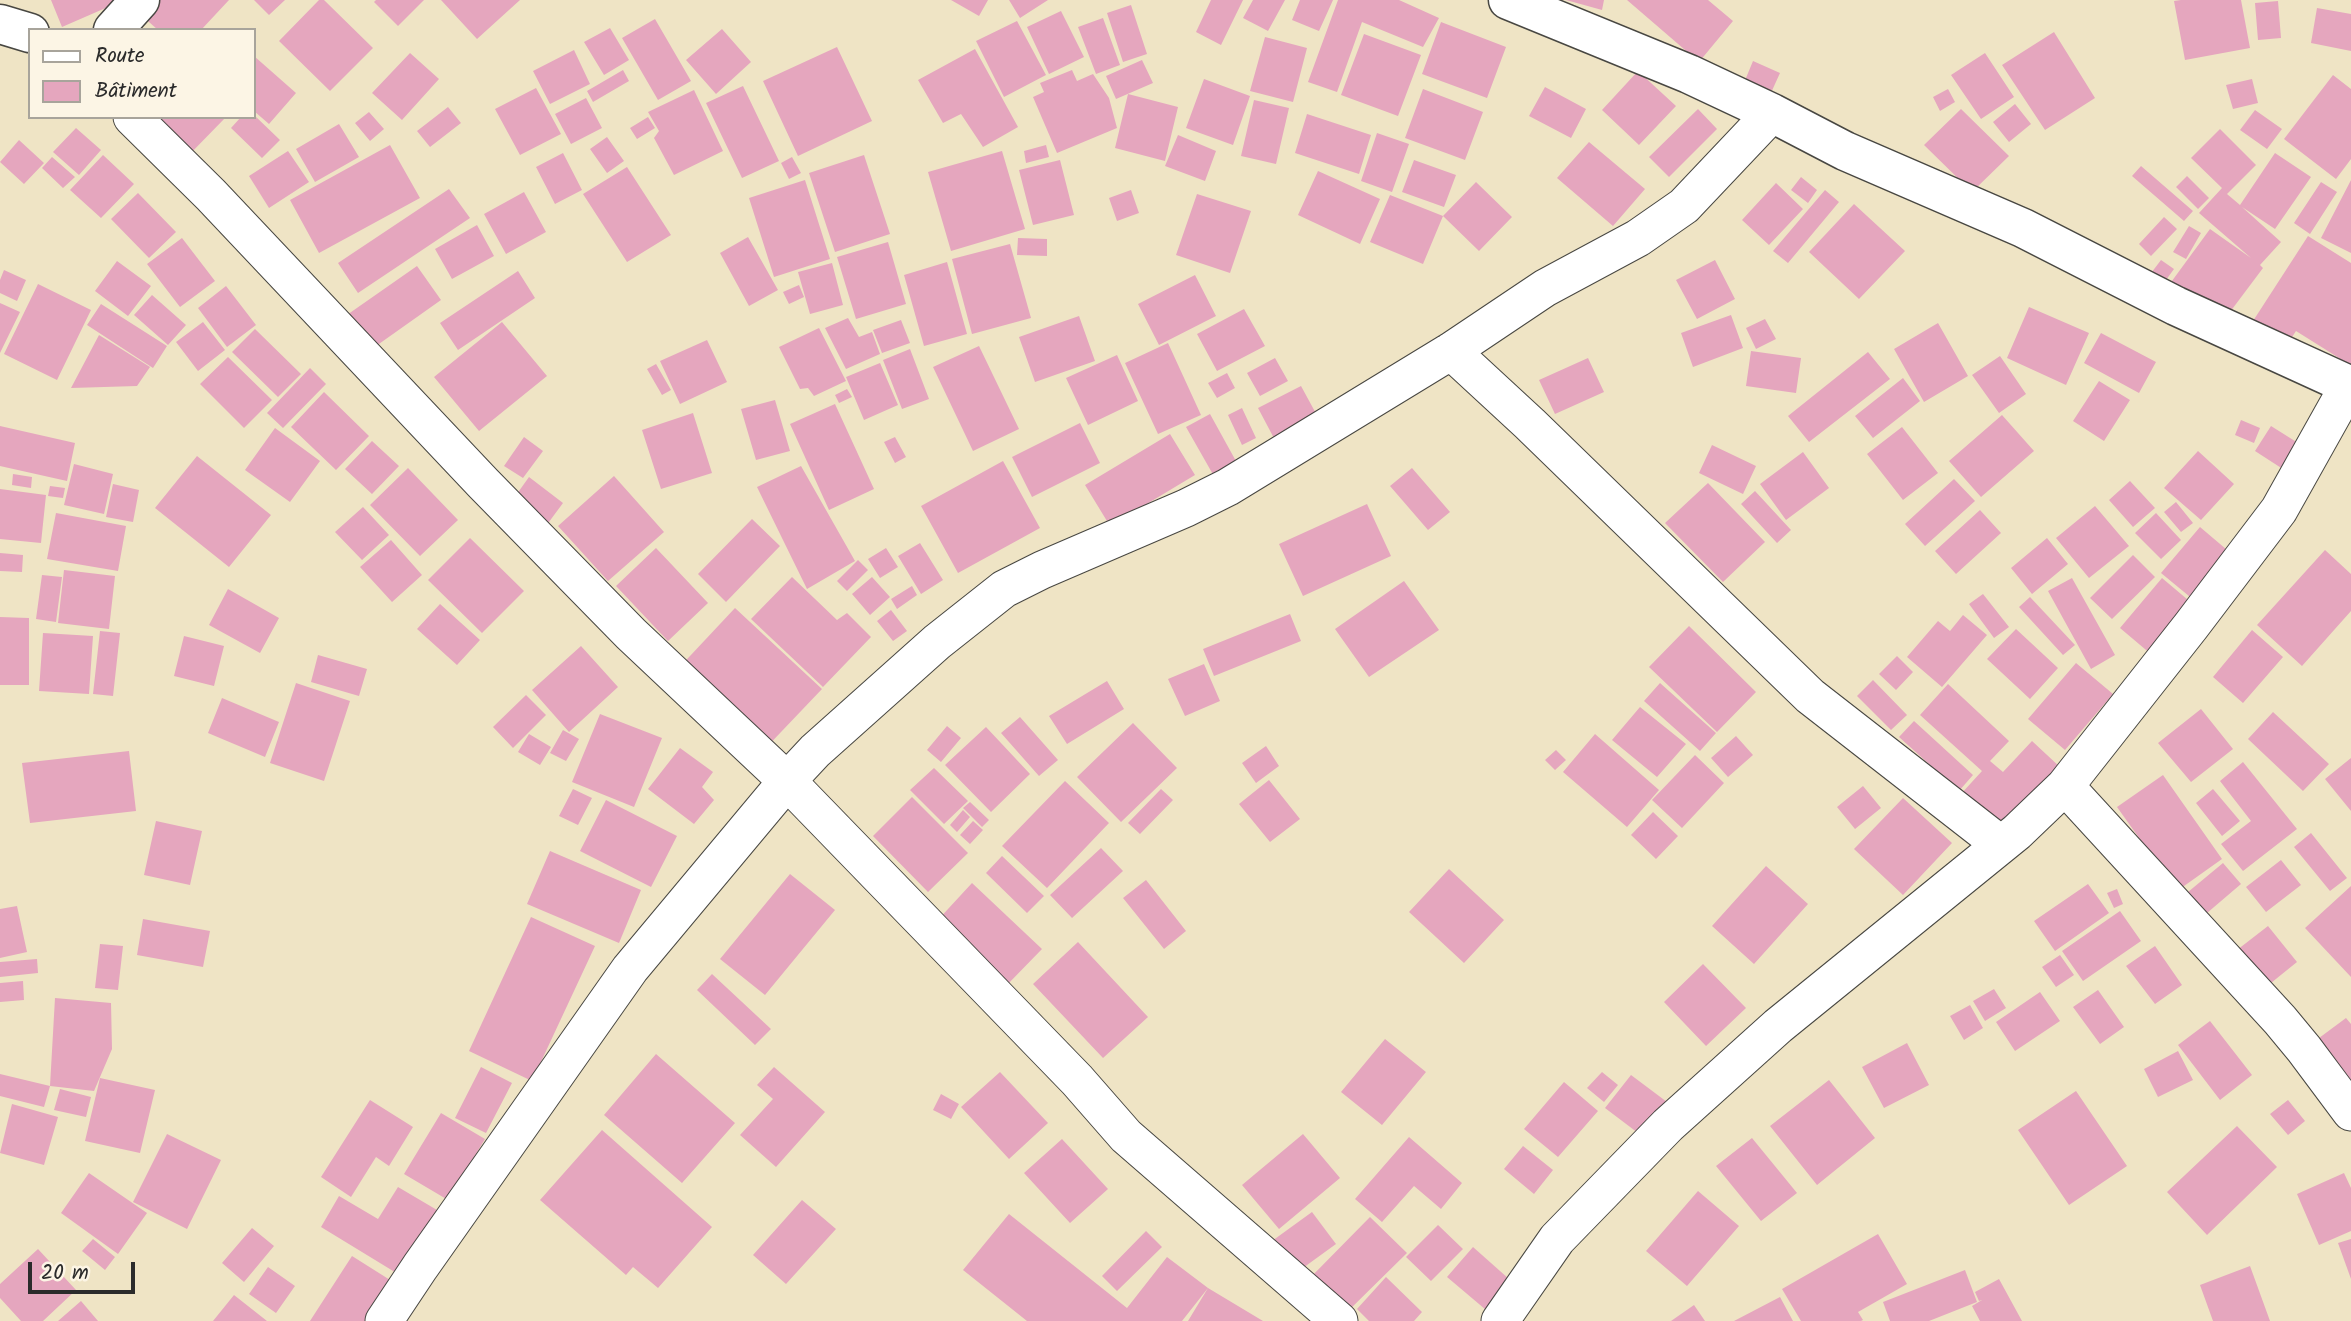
<!DOCTYPE html>
<html>
<head>
<meta charset="utf-8">
<style>
  body { margin:0 }
  #map { position:relative; width:2351px; height:1321px; overflow:hidden; background:#efe4c5; font-family:Kalam,sans-serif }
  canvas { display:block }
  .legend { position:absolute; left:28px; top:28px; width:228px; height:91px; box-sizing:border-box; background:#fcf5e5; border:2px solid #a8a49b; margin:0; padding:9px 12px; list-style:none; font-size:21px; color:#2b2b2b }
  .legend li { display:flex; align-items:center; gap:14px; height:35px }
  .legend b { width:35px; border:2px solid #a8a49b }
  .scale { position:absolute; left:28px; top:1262px; width:107px; height:32px; box-sizing:border-box; border:4px solid #2b2b2b; border-top:0; padding-left:9px; font-size:21px; line-height:24px; white-space:nowrap; color:#2b2b2b; -webkit-text-stroke:5px #fcf5e5; paint-order:stroke }
</style>
</head>
<body>
<div id="map">
<canvas width="2351" height="1321"></canvas>
<ul class="legend">
<li><b style="height:9px;background:#fff"></b>Route</li>
<li><b style="height:19px;background:#e5a6be"></b>Bâtiment</li>
</ul>
<div class="scale">20 m</div>
</div>
<script>
const g = document.querySelector('canvas').getContext('2d');
g.lineJoin = 'round';
function paint(path, color) { g.fillStyle = color; g.fill(path, 'evenodd'); }
const toPath = rows => new Path2D(rows.map(r => 'M' + r).join(''));
function stroke(path, color, width, dash) { g.strokeStyle = color; g.lineWidth = width; g.lineCap = dash ? 'butt' : 'round'; g.setLineDash(dash || []); g.stroke(path); }
const building = toPath([
  [51,0,124,0,62,27],
  [153,0,229,0,201,30,158,30,140,14],
  [254,0,285,0,269,15],
  [319,0,324,0,373,48,330,91,279,41],
  [376,0,424,0,398,26,374,2],
  [441,0,520,0,477,39],
  [951,0,988,0,979,16],
  [1009,0,1048,0,1020,18],
  [1211,0,1243,0,1221,45,1196,32],
  [1253,0,1285,0,1268,31,1243,18],
  [1300,0,1333,0,1319,31,1292,20],
  [1338,0,1399,0,1439,18,1423,47,1362,22,1337,92,1308,82],
  [1566,0,1604,0,1602,10],
  [1627,0,1708,0,1733,21,1699,62],
  [2181,0,2241,0,2250,48,2185,60,2174,1],
  [2278,1,2281,38,2258,40,2255,3],
  [1131,5,1147,54,1123,62,1107,13],
  [2317,8,2351,14,2351,51,2311,43],
  [1061,11,1084,57,1049,74,1027,27],
  [1103,18,1120,65,1096,74,1078,27],
  [655,19,691,81,658,100,622,38],
  [1017,21,1046,75,1004,97,976,41],
  [1441,22,1506,47,1487,98,1422,74],
  [610,28,629,60,604,75,584,42],
  [722,29,751,62,716,94,686,60],
  [2054,32,2095,98,2045,130,2002,65],
  [1364,34,1421,55,1398,116,1341,95],
  [1265,37,1307,48,1293,102,1250,91],
  [837,47,872,121,798,156,763,81],
  [975,49,1018,127,983,147,961,114,943,123,918,80],
  [574,50,590,84,550,104,533,71],
  [410,53,439,79,402,120,372,93],
  [1985,53,2014,97,1981,119,1951,75],
  [254,56,296,93,269,124,254,111],
  [1142,60,1153,83,1116,99,1106,76],
  [1753,61,1780,73,1765,106,1739,95],
  [623,70,629,81,593,102,587,91],
  [1072,70,1077,81,1093,74,1109,98,1117,128,1057,153,1033,97,1044,92,1040,83],
  [1638,71,1676,106,1639,145,1602,110],
  [2333,75,2351,89,2351,159,2336,179,2284,139],
  [1204,79,1250,96,1233,145,1186,128],
  [2252,79,2258,103,2233,109,2226,85],
  [743,86,779,161,742,178,706,103],
  [1545,87,1586,109,1571,138,1529,116],
  [536,88,561,134,520,155,495,109],
  [1423,89,1483,112,1465,160,1405,138],
  [1948,89,1955,102,1940,111,1933,97],
  [694,90,723,151,674,175,654,138,659,131,648,112],
  [1128,94,1178,107,1165,161,1115,148],
  [586,98,602,128,571,144,555,114],
  [1254,100,1289,108,1276,164,1241,156],
  [2015,104,2031,124,2009,142,1993,122],
  [448,107,461,123,430,147,417,131],
  [1698,109,1717,129,1669,177,1649,157],
  [1961,109,2009,156,1972,192,1924,145],
  [2255,110,2282,129,2267,149,2240,130],
  [369,112,384,129,370,141,355,123],
  [1307,114,1371,135,1359,174,1295,153],
  [254,115,280,140,262,158,231,128,241,117,254,117],
  [144,117,226,117,186,158],
  [648,117,655,128,637,139,630,128],
  [339,124,359,157,315,182,296,149],
  [76,128,101,150,79,175,53,152],
  [2220,129,2256,165,2227,194,2240,205,2275,153,2311,177,2275,229,2242,207,2281,242,2260,265,2263,268,2221,324,2169,285,2210,229,2251,258,2199,213,2222,188,2191,158],
  [1377,133,1409,144,1392,192,1361,181],
  [1178,135,1216,151,1205,181,1165,166],
  [607,137,624,161,607,173,590,149],
  [19,140,44,163,24,184,0,162],
  [1589,142,1645,189,1613,226,1557,178],
  [390,145,420,198,319,253,290,200],
  [1046,145,1049,157,1026,163,1024,151],
  [288,151,309,182,269,208,249,176],
  [1002,151,1025,229,951,251,928,172],
  [563,153,582,190,555,204,536,167],
  [103,155,134,184,101,218,70,190],
  [864,155,890,234,835,252,809,173],
  [52,157,75,177,63,188,42,168],
  [792,157,801,173,789,179,781,163],
  [1060,160,1074,215,1033,225,1019,170],
  [1414,160,1456,175,1444,207,1402,192],
  [2141,166,2193,211,2184,221,2132,176],
  [627,167,671,235,627,262,583,194],
  [1318,171,1380,199,1360,244,1298,215],
  [2187,176,2209,198,2198,209,2176,187],
  [1801,177,1817,190,1808,203,1791,190],
  [805,180,830,259,774,277,749,198],
  [2351,180,2351,253,2321,238],
  [1476,182,1512,217,1479,251,1443,216,1423,264,1370,242,1390,195,1443,216],
  [2321,182,2337,192,2310,234,2294,223],
  [1776,183,1803,209,1769,245,1742,220],
  [449,189,470,218,358,293,338,263],
  [1131,190,1139,213,1117,221,1109,198],
  [1825,190,1839,202,1788,263,1773,251],
  [524,192,546,232,506,254,484,214],
  [138,193,176,232,149,258,111,219],
  [1197,194,1251,211,1230,273,1176,255],
  [1854,204,1905,251,1859,299,1809,252],
  [2164,217,2177,229,2151,256,2139,244],
  [477,225,494,256,452,279,435,249],
  [2189,226,2201,233,2186,259,2173,252],
  [2308,236,2351,263,2351,383,2331,370,2339,358,2296,331,2288,343,2253,321],
  [748,237,778,290,749,306,720,253],
  [182,238,215,281,180,307,147,264],
  [1018,238,1047,239,1047,256,1017,255],
  [888,242,906,304,856,319,837,257],
  [1010,244,1031,318,972,334,952,259],
  [1715,260,1735,299,1697,319,1676,280],
  [2161,260,2174,269,2155,295,2142,285],
  [117,261,151,286,128,316,95,291],
  [947,262,967,334,924,346,904,275],
  [832,263,843,305,810,314,798,272],
  [417,266,441,300,369,351,344,317],
  [4,270,26,280,17,301,0,293,0,280],
  [518,271,535,298,458,350,440,323],
  [1195,275,1216,316,1159,345,1138,304],
  [38,284,91,310,57,380,4,354],
  [799,285,804,297,789,304,783,292],
  [226,286,256,325,227,347,198,308],
  [152,295,186,325,168,345,134,315],
  [0,303,20,312,0,353],
  [101,304,167,346,153,368,87,325],
  [2029,307,2089,333,2066,385,2007,358],
  [1244,309,1265,346,1217,371,1197,334],
  [1731,315,1743,348,1693,367,1681,333],
  [1079,316,1095,361,1035,382,1019,337],
  [848,318,859,337,872,332,880,354,846,369,825,328],
  [1765,319,1776,339,1756,349,1746,328],
  [901,320,910,343,882,353,873,330],
  [203,322,225,350,198,371,176,342],
  [502,322,547,376,479,431,434,377],
  [1938,323,1968,376,1924,402,1894,349],
  [819,328,846,381,814,396,808,388,800,389,779,347],
  [255,329,301,374,278,397,232,352],
  [2101,333,2156,362,2139,393,2084,363],
  [99,335,150,367,137,386,71,388],
  [707,340,727,382,680,404,660,361],
  [1168,343,1201,415,1158,434,1125,363],
  [979,346,1019,429,973,451,933,367],
  [910,349,929,399,902,409,883,360],
  [1751,351,1801,358,1796,393,1746,386],
  [1868,352,1890,379,1809,442,1788,416],
  [1117,355,1138,401,1088,425,1066,378],
  [2000,356,2026,394,1999,413,1972,375],
  [228,357,272,400,244,428,200,384],
  [1275,358,1288,381,1260,396,1247,373],
  [1588,358,1604,392,1555,414,1539,380],
  [880,363,898,405,864,420,846,377],
  [656,364,671,390,662,395,647,369],
  [310,368,326,384,283,428,267,413],
  [1227,373,1235,388,1217,398,1208,383],
  [1903,378,1920,401,1873,438,1855,416],
  [2099,381,2130,400,2104,441,2073,421],
  [1301,386,1319,419,1276,442,1258,408],
  [847,389,852,397,839,403,835,395],
  [324,392,369,436,336,470,291,427],
  [775,400,790,451,756,460,741,409],
  [835,404,874,489,829,510,790,424],
  [1242,408,1256,438,1242,445,1228,415],
  [693,413,712,473,661,489,642,430],
  [1210,414,1242,472,1219,485,1186,427],
  [2002,415,2034,451,1981,497,1949,461],
  [2241,420,2260,428,2254,443,2235,435],
  [1080,423,1100,463,1032,497,1012,457],
  [0,426,75,443,67,481,0,466],
  [2271,426,2306,448,2289,473,2255,451],
  [1902,427,1938,473,1903,500,1867,454],
  [275,428,320,461,290,502,245,470],
  [1170,434,1195,475,1110,526,1085,485],
  [524,437,543,451,523,478,504,466],
  [895,437,906,457,895,463,884,442],
  [372,441,399,466,372,494,345,469],
  [1712,445,1756,466,1743,494,1699,473],
  [2198,451,2234,484,2201,520,2164,488],
  [1803,452,1829,488,1786,520,1760,484],
  [197,456,271,515,229,567,155,508],
  [1003,461,1040,528,958,573,921,506],
  [74,464,113,474,104,514,64,505],
  [801,466,855,561,807,589,757,487],
  [408,468,458,520,420,556,370,505],
  [1412,468,1450,512,1428,530,1390,486],
  [13,474,32,477,31,488,12,485],
  [614,476,664,532,608,581,558,526],
  [529,477,563,503,543,530,509,505],
  [1954,479,1975,501,1925,546,1905,524],
  [2130,481,2155,508,2133,527,2109,500],
  [1708,483,1765,542,1723,582,1665,523],
  [113,484,139,490,133,522,106,517],
  [50,486,65,488,63,498,48,496],
  [0,489,46,495,41,543,0,539],
  [1755,491,1791,530,1777,543,1741,504],
  [2176,502,2193,523,2181,532,2164,512],
  [1367,504,1391,556,1303,596,1279,544],
  [2095,506,2129,546,2089,578,2056,538],
  [363,507,389,535,362,560,335,532],
  [1980,510,2001,533,1956,574,1935,551],
  [56,513,126,526,118,571,47,559],
  [2156,513,2181,540,2161,559,2135,533],
  [752,519,780,546,726,602,698,574],
  [2200,527,2233,555,2195,601,2161,573],
  [470,538,524,591,482,633,428,580],
  [2047,538,2068,564,2032,594,2011,568],
  [391,540,422,575,392,602,360,567],
  [920,543,943,580,921,594,898,556],
  [656,548,708,603,668,641,616,586],
  [886,548,898,567,880,578,868,559],
  [2325,550,2351,574,2351,611,2302,666,2257,625],
  [0,553,23,555,22,572,0,571],
  [2133,555,2155,577,2112,619,2090,598],
  [858,560,868,570,847,591,837,581],
  [64,570,115,576,109,629,58,623],
  [42,575,62,577,56,622,36,619],
  [792,577,837,620,847,613,871,637,823,687,751,619],
  [872,577,890,597,870,615,852,594],
  [2072,578,2115,655,2091,669,2048,591],
  [2162,578,2194,605,2152,655,2120,628],
  [1404,581,1439,630,1369,677,1335,629],
  [912,586,917,595,897,609,891,599],
  [228,589,279,618,260,653,209,625],
  [1983,594,2009,627,1994,638,1969,604],
  [2030,597,2075,645,2063,655,2019,607],
  [440,604,480,640,457,665,417,629],
  [735,608,822,689,761,753,675,672],
  [891,610,907,631,893,641,877,621],
  [1290,614,1301,641,1214,676,1203,649],
  [1963,615,1987,635,1942,687,1907,657,1938,621,1950,631],
  [0,617,29,618,29,685,0,685],
  [1689,626,1756,692,1717,732,1649,667],
  [2016,629,2058,668,2030,699,1987,659],
  [2252,630,2283,657,2243,703,2213,677],
  [100,631,120,633,113,696,93,694],
  [43,633,93,636,89,694,39,691],
  [184,636,224,646,214,686,174,676],
  [581,646,618,687,569,732,532,690],
  [318,655,367,669,359,696,311,682],
  [1897,656,1913,672,1896,690,1879,674],
  [2076,663,2113,694,2065,750,2028,719],
  [1204,664,1220,701,1185,716,1168,679],
  [1873,680,1907,715,1891,730,1857,696],
  [1107,681,1124,709,1067,744,1049,716],
  [296,683,350,701,324,781,270,763],
  [1660,683,1716,733,1700,751,1644,701],
  [1948,684,2009,741,1990,761,2003,772,2032,741,2061,768,2001,833,1960,795,1982,771,1920,715],
  [526,695,546,715,513,748,493,727],
  [222,698,279,722,265,757,208,733],
  [1640,707,1686,744,1657,777,1612,740],
  [2201,709,2233,749,2191,782,2158,743],
  [2273,712,2329,764,2303,791,2248,739],
  [600,714,662,738,634,807,572,782],
  [1020,717,1058,760,1039,776,1001,733],
  [1914,721,1973,775,1959,791,1899,737],
  [1133,723,1177,768,1121,822,1077,777],
  [947,726,961,738,941,762,927,750],
  [986,727,1030,774,991,812,945,765],
  [563,730,579,739,566,761,550,753],
  [529,734,551,747,540,765,518,752],
  [1595,734,1659,790,1627,827,1563,772],
  [1736,736,1753,755,1728,777,1711,758],
  [1266,746,1279,766,1256,783,1242,763],
  [680,748,713,772,702,787,714,800,694,824,648,789],
  [1556,750,1566,760,1555,770,1545,760],
  [129,751,136,811,30,823,22,763],
  [1695,755,1724,783,1682,828,1652,800],
  [2351,758,2351,811,2325,779],
  [2243,762,2297,829,2243,871,2221,844,2251,821,2220,781],
  [934,768,968,801,944,824,910,790],
  [2163,775,2222,859,2177,891,2117,807],
  [1269,780,1300,819,1270,842,1239,804],
  [1065,781,1109,823,1047,888,1002,846],
  [1863,786,1881,808,1855,829,1837,807],
  [573,789,592,798,578,825,559,816],
  [1161,789,1173,800,1140,834,1128,823],
  [2213,789,2240,821,2222,836,2196,803],
  [912,797,968,853,928,892,873,836],
  [1903,798,1952,843,1903,895,1854,849],
  [606,800,677,836,651,887,580,851],
  [970,802,989,820,982,827,963,808],
  [963,810,970,817,957,832,950,825],
  [1653,812,1678,836,1656,859,1631,835],
  [156,821,202,831,190,885,144,875],
  [973,821,983,830,970,844,960,835],
  [2311,833,2347,878,2330,891,2294,847],
  [1101,848,1123,871,1072,918,1050,895],
  [550,851,641,890,619,943,527,904],
  [1002,856,1044,896,1027,913,986,873],
  [2281,860,2301,885,2266,912,2246,887],
  [2223,863,2241,884,2200,919,2182,897],
  [1766,866,1808,904,1754,964,1712,926],
  [1449,869,1504,920,1464,963,1409,912],
  [790,874,835,910,765,995,720,959],
  [1146,880,1186,931,1164,949,1123,898],
  [972,883,1042,949,1006,986,936,922],
  [2088,884,2109,913,2055,951,2034,921],
  [2351,886,2351,977,2305,928],
  [2117,889,2123,904,2114,908,2107,893],
  [17,906,27,952,0,958,0,909],
  [2120,911,2141,941,2083,981,2062,951],
  [531,917,595,946,532,1081,469,1051],
  [143,919,210,931,203,967,137,955],
  [2268,926,2297,962,2266,987,2237,950],
  [1078,942,1148,1017,1103,1058,1033,984],
  [100,944,123,946,118,990,95,988],
  [2155,946,2182,985,2155,1004,2126,966],
  [2060,955,2074,975,2056,987,2042,967],
  [37,959,38,973,0,977,0,962],
  [1703,964,1746,1008,1706,1046,1664,1002],
  [712,974,771,1029,755,1045,697,990],
  [23,981,24,1000,0,1002,0,983],
  [1994,989,2006,1008,1985,1021,1973,1001],
  [2098,990,2124,1027,2100,1044,2073,1007],
  [2040,992,2060,1021,2015,1051,1996,1022],
  [55,998,111,1003,112,1049,94,1091,50,1086],
  [1970,1005,1983,1028,1964,1040,1950,1016],
  [2346,1018,2351,1024,2351,1088,2315,1041],
  [2210,1021,2252,1075,2220,1100,2178,1045],
  [1385,1039,1426,1072,1382,1125,1341,1092],
  [1907,1043,1929,1085,1884,1108,1862,1067],
  [2178,1051,2193,1080,2158,1097,2144,1069],
  [656,1054,735,1123,682,1183,604,1115],
  [481,1067,512,1083,486,1133,455,1118],
  [774,1067,825,1112,776,1167,740,1135,773,1099,757,1085],
  [1000,1072,1048,1123,1009,1159,961,1107],
  [1602,1072,1618,1085,1604,1102,1587,1088],
  [0,1074,50,1086,44,1107,0,1096],
  [1631,1075,1667,1102,1642,1136,1605,1108],
  [100,1078,155,1090,140,1153,85,1141],
  [1829,1080,1875,1138,1817,1185,1770,1126],
  [1564,1082,1598,1111,1558,1157,1524,1129],
  [60,1089,91,1097,86,1117,54,1110],
  [2076,1091,2127,1166,2069,1205,2018,1130],
  [941,1094,959,1104,951,1119,933,1110],
  [370,1100,413,1127,389,1166,376,1157,351,1197,321,1177],
  [2288,1100,2305,1121,2288,1135,2270,1114],
  [12,1104,58,1117,44,1165,0,1153],
  [441,1113,485,1139,448,1200,404,1174],
  [2237,1126,2277,1167,2207,1235,2167,1192],
  [602,1130,712,1227,658,1288,633,1267,626,1275,540,1200],
  [167,1134,221,1160,187,1229,133,1202],
  [1303,1134,1340,1178,1279,1229,1242,1185],
  [1409,1137,1462,1183,1441,1209,1414,1186,1382,1222,1355,1199],
  [1752,1138,1797,1193,1761,1221,1716,1166],
  [1062,1139,1108,1189,1070,1223,1024,1173],
  [1523,1146,1553,1170,1534,1194,1504,1169],
  [89,1173,147,1213,118,1254,61,1213],
  [2344,1173,2351,1188,2351,1231,2319,1245,2297,1194],
  [398,1187,437,1210,398,1274,321,1227,339,1196,378,1219],
  [1698,1191,1739,1226,1687,1286,1646,1251],
  [802,1200,836,1229,786,1284,753,1255],
  [1312,1212,1336,1244,1296,1273,1272,1241],
  [1009,1214,1127,1308,1167,1257,1208,1288,1182,1321,1027,1321,963,1270],
  [1370,1217,1407,1253,1343,1316,1307,1281],
  [1438,1225,1463,1249,1431,1281,1406,1257],
  [252,1228,274,1246,244,1282,222,1263],
  [1146,1231,1162,1247,1117,1291,1102,1276],
  [1878,1234,1907,1284,1858,1312,1863,1320,1861,1321,1801,1321,1782,1289],
  [93,1239,115,1257,105,1270,82,1251],
  [2351,1239,2351,1279,2338,1243],
  [1473,1247,1518,1287,1492,1315,1447,1277],
  [38,1249,76,1290,43,1321,21,1321,0,1298,0,1284],
  [352,1256,398,1285,375,1321,310,1321],
  [2250,1266,2270,1321,2213,1321,2200,1285],
  [268,1267,295,1286,276,1313,249,1294],
  [1965,1270,1977,1302,1929,1321,1890,1321,1883,1302],
  [1386,1277,1422,1312,1414,1321,1369,1321,1357,1309],
  [1999,1279,2022,1321,1980,1321,1972,1306,1982,1300,1979,1301,1975,1292],
  [1208,1288,1263,1321,1188,1321],
  [234,1295,267,1321,213,1321],
  [1780,1297,1793,1321,1734,1321],
  [81,1301,98,1321,58,1321],
  [1694,1305,1705,1321,1671,1321]
]);
const minor = toPath([
  [132,117,211,195,483,483,631,634,787,781,1077,1080,1126,1136,1339,1321],
  [1451,351,1530,424,1810,696,2000,844],
  [2065,786,2280,1020,2304,1049,2351,1112],
  [384,1321,420,1267,630,969,787,781,815,751,937,642,1004,589,1042,570,1186,508,1228,487,1451,351,1545,288,1638,238,1684,206,1772,113],
  [1500,1321,1557,1239,1668,1125,1778,1026,2017,832,2065,786,2191,626,2279,510,2349,385]
]);
const tertiary = toPath([
  [1508,0,1689,74,1772,113,1845,151,2023,228,2176,306,2351,386],
  [0,24,30,33],
  [113,30,140,0]
]);
paint(building, '#e5a6be');
stroke(minor, '#484742', 39);
stroke(tertiary, '#484742', 41);
stroke(minor, '#fff', 37);
stroke(tertiary, '#fff', 38);
</script>
</body>
</html>
